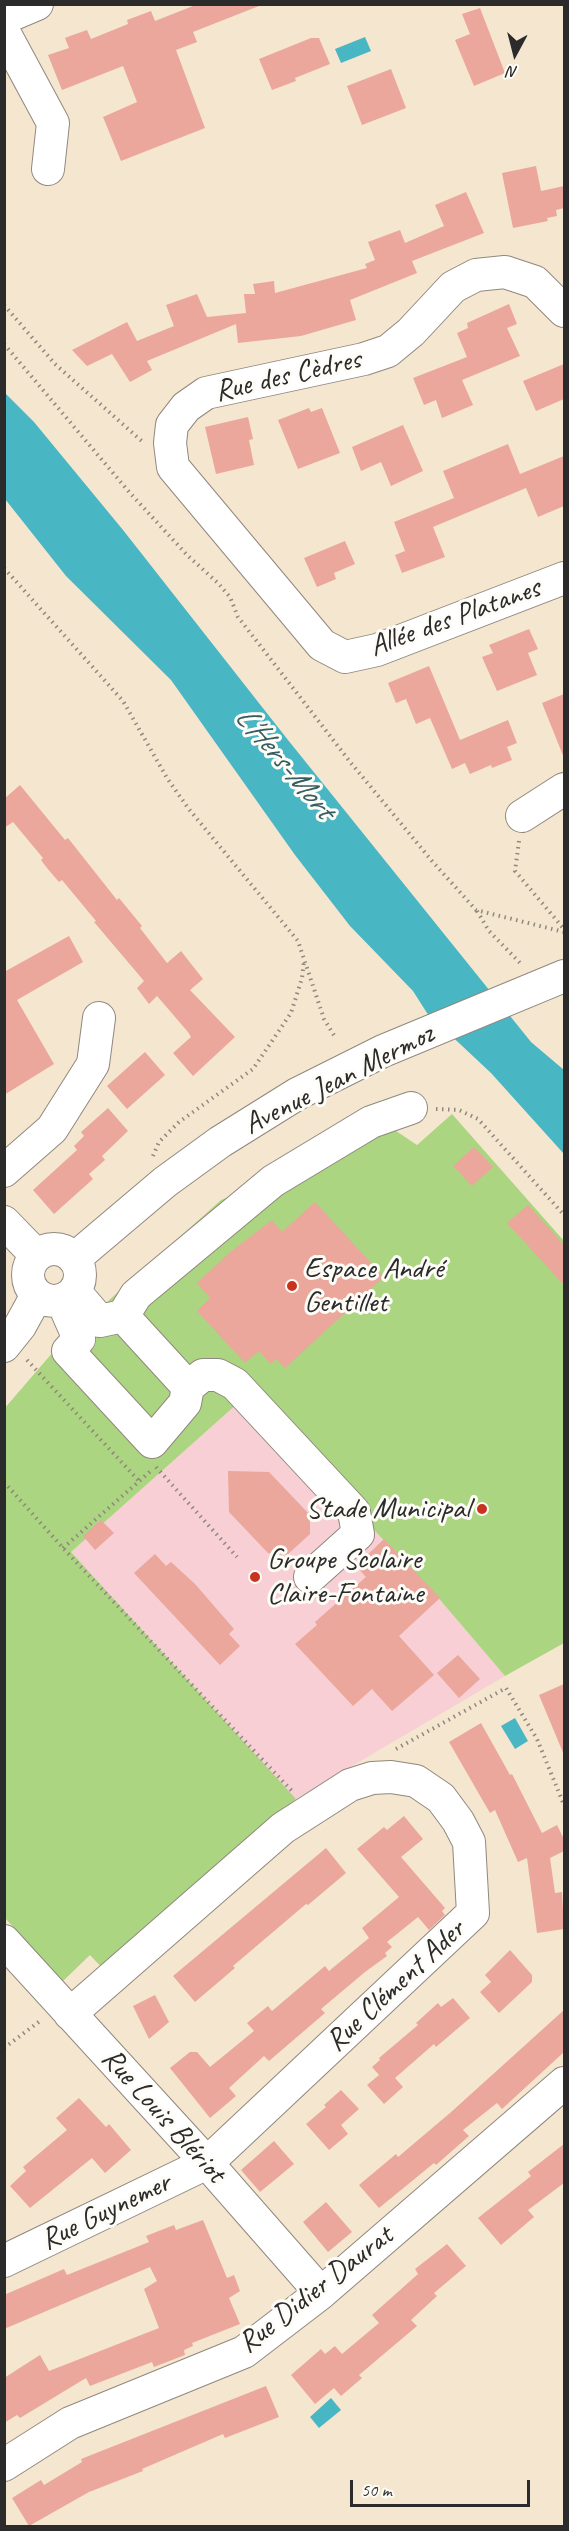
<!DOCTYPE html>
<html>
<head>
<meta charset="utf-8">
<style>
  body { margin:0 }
  #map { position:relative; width:569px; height:2531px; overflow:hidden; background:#f5e6d0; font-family:Caveat,sans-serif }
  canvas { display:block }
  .frame { position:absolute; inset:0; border:6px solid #2b2b2b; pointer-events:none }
  .north { position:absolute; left:485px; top:24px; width:60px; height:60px; -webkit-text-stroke:4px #fdfcf7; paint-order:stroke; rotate:187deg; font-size:16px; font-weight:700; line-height:24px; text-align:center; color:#2b2b2b }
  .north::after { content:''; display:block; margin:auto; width:21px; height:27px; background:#2b2b2b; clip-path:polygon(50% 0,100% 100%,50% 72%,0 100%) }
  .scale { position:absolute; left:350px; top:2480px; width:180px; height:27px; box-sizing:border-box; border:3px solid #2b2b2b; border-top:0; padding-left:8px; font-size:18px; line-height:21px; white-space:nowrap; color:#2b2b2b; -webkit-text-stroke:4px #fdfcf7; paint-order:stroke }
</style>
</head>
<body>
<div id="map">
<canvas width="569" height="2531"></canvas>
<div class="frame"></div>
<div class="north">N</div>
<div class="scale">50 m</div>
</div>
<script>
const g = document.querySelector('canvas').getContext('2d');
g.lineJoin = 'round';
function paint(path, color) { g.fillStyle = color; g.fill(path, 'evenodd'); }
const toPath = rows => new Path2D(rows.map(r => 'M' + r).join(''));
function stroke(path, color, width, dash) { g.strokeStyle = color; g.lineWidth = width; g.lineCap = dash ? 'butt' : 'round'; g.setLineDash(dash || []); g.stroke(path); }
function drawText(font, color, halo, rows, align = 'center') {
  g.font = font + ' Caveat,sans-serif'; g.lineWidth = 6; g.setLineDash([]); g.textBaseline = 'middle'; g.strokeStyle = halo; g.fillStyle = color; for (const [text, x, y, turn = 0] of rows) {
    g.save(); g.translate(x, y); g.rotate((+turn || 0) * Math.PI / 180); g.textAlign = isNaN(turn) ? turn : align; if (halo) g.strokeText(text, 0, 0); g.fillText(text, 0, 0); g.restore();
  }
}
const built = toPath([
  [248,1394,441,1601,505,1676,296,1799,71,1552]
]);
const green = toPath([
  [452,1114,564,1241,564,1643,505,1676,441,1601,247,1395,71,1552,296,1799,105,1971,90,1955,63,1981,5,1918,4,1409,60,1344,221,1200,393,1129,417,1145]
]);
const water = toPath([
  [365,37,371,51,341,63,335,49],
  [4,392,34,422,123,530,288,740,531,1042,564,1070,564,1154,491,1073,427,1013,413,991,350,926,295,855,171,680,66,576,5,499],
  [515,1718,528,1741,515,1749,501,1726],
  [331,2398,341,2410,319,2428,310,2417]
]);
const building = toPath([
  [198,4,259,6,193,32,197,42,176,50,205,128,121,161,103,117,137,102,123,66,62,90,48,55,69,48,65,38,70,36,87,30,91,39,128,24,127,20,151,11,155,21],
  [480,8,505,73,474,86,455,40,470,34,462,14],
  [311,38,319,38,330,64,295,78,296,81,272,90,259,59],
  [391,69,406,108,362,125,347,86],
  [536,166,541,191,564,186,564,208,556,210,557,216,547,218,548,221,513,228,502,173],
  [466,192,484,233,412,261,417,273,350,300,356,320,301,336,238,343,236,324,147,361,152,370,130,382,112,354,87,366,72,350,127,322,137,341,174,326,166,305,197,294,207,317,246,313,244,294,255,294,253,284,274,281,275,293,367,268,365,264,375,260,368,242,400,230,405,243,444,226,435,205],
  [509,304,517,324,507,328,520,356,462,380,473,405,442,418,436,400,424,405,413,378,467,357,457,333,468,328,467,323],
  [564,364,564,399,536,411,523,381],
  [309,408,311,412,322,408,340,453,298,469,278,420],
  [248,417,253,439,249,440,254,465,216,474,205,427],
  [403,425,423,471,391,486,381,462,361,471,352,447],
  [508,444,520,474,564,456,564,506,538,517,526,488,433,527,445,557,402,573,395,555,405,551,394,522,454,498,443,471],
  [345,541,355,564,334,573,336,579,317,587,304,558],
  [529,629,538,649,528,653,537,675,497,691,482,657,493,653,489,645],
  [429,666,460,740,508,720,517,743,507,747,512,760,492,768,491,765,470,774,465,763,452,769,430,718,416,724,406,699,396,703,388,683],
  [564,694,564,758,542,703],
  [20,785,65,840,68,838,117,900,119,898,142,926,140,928,167,963,181,951,203,979,190,990,235,1037,193,1076,173,1053,191,1037,188,1032,157,996,149,1004,137,988,144,981,94,922,96,921,62,880,59,882,47,868,41,860,43,858,13,822,4,828,4,799],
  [69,936,83,962,17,1000,54,1064,4,1095,4,972],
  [145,1052,165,1075,127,1109,107,1086],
  [108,1108,128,1131,102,1156,105,1160,89,1174,93,1179,54,1214,33,1190,77,1150,74,1146,84,1136,81,1132],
  [474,1147,493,1167,472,1186,453,1166],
  [315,1202,384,1277,285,1368,276,1359,271,1364,259,1351,245,1363,197,1311,210,1298,197,1283,229,1253,272,1220,282,1232],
  [528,1205,564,1245,564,1285,507,1223],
  [228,1471,269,1472,310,1515,310,1534,287,1555,268,1553,229,1512],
  [101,1520,114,1533,95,1550,83,1536],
  [384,1539,440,1598,399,1636,434,1675,392,1711,372,1689,353,1706,295,1644,317,1625,315,1622,366,1577,356,1566],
  [155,1554,166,1566,171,1562,195,1584,234,1629,229,1634,240,1646,220,1665,134,1573],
  [458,1655,480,1679,459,1698,437,1673],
  [564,1684,564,1755,539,1695],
  [481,1723,510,1775,512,1774,542,1833,557,1825,564,1839,564,1851,550,1858,555,1893,562,1892,564,1929,537,1933,527,1858,518,1862,495,1810,490,1813,449,1742],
  [404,1816,423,1839,401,1857,445,1908,442,1911,445,1915,429,1930,418,1917,387,1942,392,1947,385,1953,387,1956,365,1972,321,2009,325,2013,269,2061,264,2056,229,2088,236,2096,210,2118,170,2068,190,2052,197,2052,210,2067,254,2031,247,2023,268,2006,272,2011,325,1966,329,1971,369,1938,362,1928,399,1897,357,1849,384,1827,387,1830],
  [326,1848,346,1873,308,1905,306,1904,233,1966,235,1968,195,2002,173,1976],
  [510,1950,532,1975,532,1982,499,2013,480,1992,491,1982,485,1975],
  [155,1995,169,2022,149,2039,133,2006],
  [453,1998,470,2018,436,2047,434,2044,395,2078,403,2087,384,2104,367,2085,379,2075,372,2067,380,2060,379,2058,418,2025,416,2023,438,2003,441,2007],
  [564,2010,564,2052,502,2109,497,2103,463,2130,469,2136,436,2165,434,2163,379,2208,359,2185,396,2154,398,2157,450,2113],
  [341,2090,359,2109,341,2125,348,2134,329,2150,306,2124,326,2107,324,2105],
  [79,2098,106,2127,109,2124,131,2150,105,2173,92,2158,30,2208,10,2186,26,2171,23,2167,67,2130,56,2118],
  [274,2141,294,2164,260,2192,241,2170],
  [564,2144,564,2183,528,2210,534,2217,501,2245,478,2218,531,2176,528,2172],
  [326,2202,352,2232,328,2252,303,2222],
  [203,2220,227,2278,234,2275,240,2291,229,2298,240,2324,192,2343,193,2346,184,2350,185,2355,154,2367,152,2362,90,2386,86,2378,20,2418,17,2415,4,2423,4,2378,40,2355,49,2371,159,2328,144,2289,157,2281,150,2267,4,2329,4,2295,64,2269,67,2275,149,2242,146,2236,174,2225,176,2230],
  [447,2244,466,2266,434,2293,437,2296,411,2320,417,2326,359,2375,362,2378,341,2396,334,2388,315,2404,291,2375,321,2349,325,2354,335,2346,342,2354,379,2323,372,2315,418,2274,415,2269],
  [266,2386,279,2417,225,2438,223,2434,142,2469,143,2471,89,2492,29,2526,12,2498,41,2480,44,2485,82,2462,81,2459]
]);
const path = toPath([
  [4,305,55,364,144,443],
  [4,344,130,493,188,556,218,583,230,597,238,617,351,763,432,861,476,910,564,932],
  [4,568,123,701,167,778,188,808,298,941,324,1019,335,1037],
  [519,841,515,871,564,929],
  [477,911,489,931,522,965],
  [436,1109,459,1110,478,1119,564,1215],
  [153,1156,159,1142,179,1122,253,1069,291,1013,302,978,304,960],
  [27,1360,139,1481],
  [156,1467,237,1557],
  [4,1482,63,1548,292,1791],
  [63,1548,153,1469],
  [396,1749,506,1688,537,1739,564,1805],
  [4,2048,40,2021]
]);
const minor = toPath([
  [4,18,37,4],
  [4,32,53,123,48,169],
  [564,311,535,282,505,272,476,275,453,287,411,332,388,351,364,359,206,393,186,407,172,425,170,443,173,467,322,645,345,657,377,650,564,578],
  [522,816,564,789],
  [4,1171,52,1129,93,1064,99,1018],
  [4,1222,36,1255],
  '28 1275a26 26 0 1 1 52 0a26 26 0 1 1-52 0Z',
  [74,1259,165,1182,220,1142,297,1094,383,1051,564,976],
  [75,1292,100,1321,123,1316,136,1295,273,1181,371,1122,411,1108],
  [62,1300,79,1339,68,1351,152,1442,185,1403,188,1387,123,1316],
  [4,1346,20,1326,37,1295],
  [188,1387,203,1375,218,1375,235,1384,354,1512,358,1534,310,1577],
  [4,1941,207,2163,321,2293],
  [4,2261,207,2163,473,1913,469,1842,458,1821,441,1798,416,1781,391,1777,372,1778,350,1785,283,1828,70,2014],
  [4,2465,70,2423,244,2352,321,2293,564,2083]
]);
const markers = [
  [292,1286,6,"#c8321e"],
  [482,1509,6,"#c8321e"],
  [255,1577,6,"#c8321e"]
];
const streetNames = [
  ["Rue des Cèdres",288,376,-13],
  ["Allée des Platanes",455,618,-20],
  ["Avenue Jean Mermoz",339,1080,-27],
  ["Rue Clément Ader",396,1986,-43],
  ["Rue Louis Blériot",163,2116,48],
  ["Rue Guynemer",106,2212,-26],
  ["Rue Didier Daurat",316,2290,-38]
];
const poiNames = [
  ["Espace André",304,1269],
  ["Gentillet",304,1303],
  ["Stade Municipal",470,1509,"right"],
  ["Groupe Scolaire",267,1560],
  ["Claire-Fontaine",267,1594]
];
const waterNames = [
  ["L'Hers-Mort",284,763,50]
];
paint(built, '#f7cfd4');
paint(green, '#abd580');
paint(water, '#49b6c4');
paint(building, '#eba79b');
stroke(minor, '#90887e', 34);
stroke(path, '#90887e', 4, [1.5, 4.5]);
stroke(minor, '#fff', 32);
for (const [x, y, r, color] of markers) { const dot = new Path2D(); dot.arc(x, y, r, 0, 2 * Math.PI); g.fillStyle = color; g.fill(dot); stroke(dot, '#fdfcf7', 2); }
drawText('30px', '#2b2b2b', '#fdfcf7', streetNames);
drawText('30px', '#2b2b2b', '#fdfcf7', poiNames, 'left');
drawText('italic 32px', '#365c61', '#fdfcf7', waterNames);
</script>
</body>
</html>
